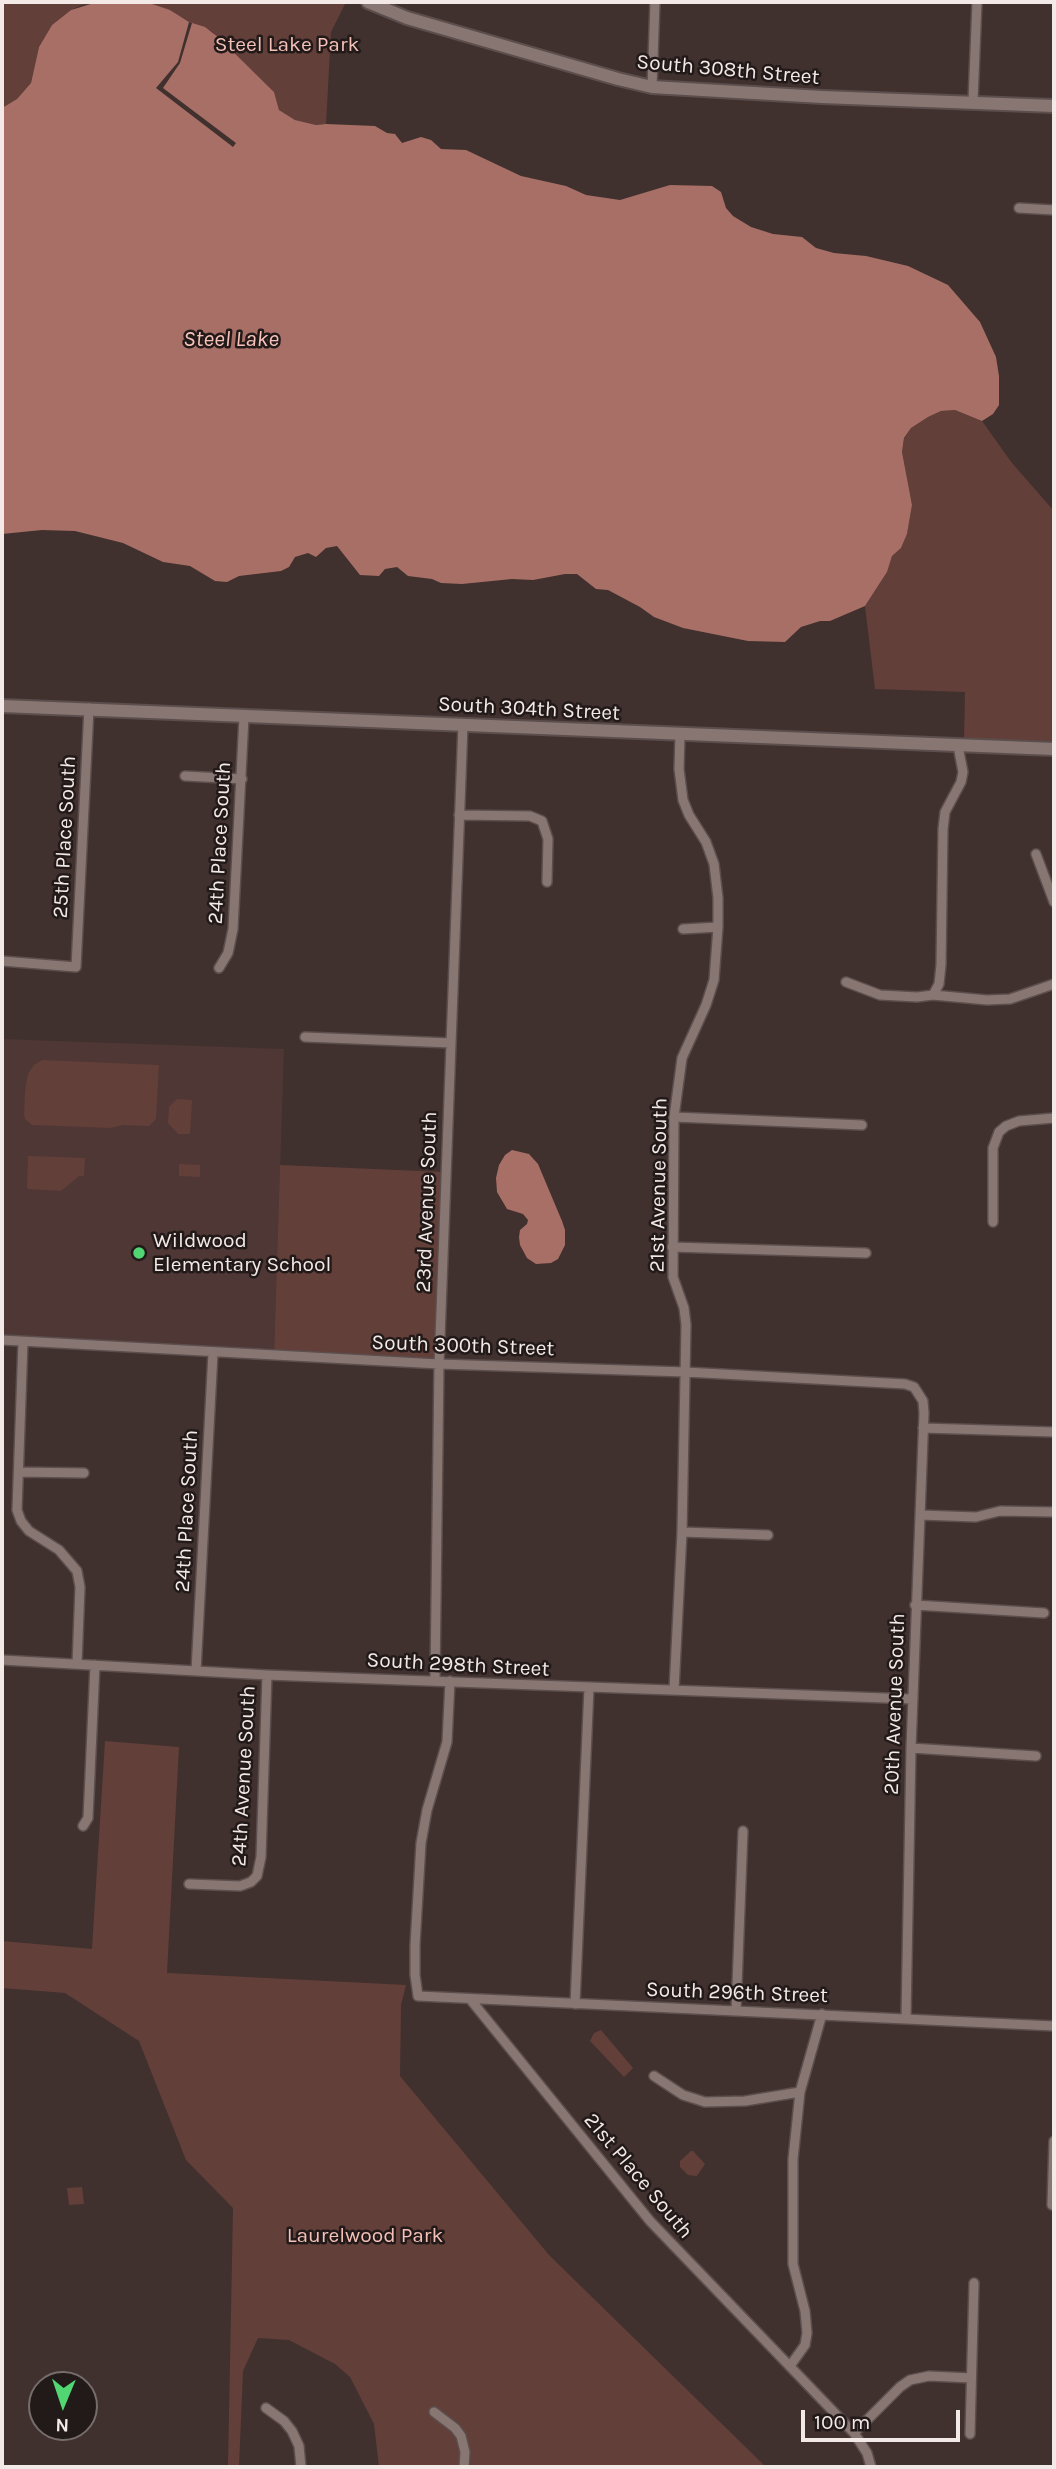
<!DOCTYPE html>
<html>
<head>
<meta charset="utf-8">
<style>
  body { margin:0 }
  #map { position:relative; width:1056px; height:2469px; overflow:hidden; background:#40312e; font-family:Karla,sans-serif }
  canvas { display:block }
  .frame { position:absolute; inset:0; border:4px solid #f3e9e7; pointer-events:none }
  .north { position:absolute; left:28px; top:2371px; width:70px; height:70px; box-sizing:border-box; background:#221a19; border:2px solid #766d6b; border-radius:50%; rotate:182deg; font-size:19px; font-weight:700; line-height:28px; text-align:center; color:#f3e9e7 }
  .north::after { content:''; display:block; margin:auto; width:24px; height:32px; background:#52d673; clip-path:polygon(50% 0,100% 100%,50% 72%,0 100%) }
  .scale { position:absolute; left:801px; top:2410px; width:159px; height:32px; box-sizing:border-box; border:4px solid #f3e9e7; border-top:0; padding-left:9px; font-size:21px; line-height:24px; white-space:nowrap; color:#f3e9e7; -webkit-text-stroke:5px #221a19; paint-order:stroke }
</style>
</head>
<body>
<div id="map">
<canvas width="1056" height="2469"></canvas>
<div class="frame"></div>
<div class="north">N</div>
<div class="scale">100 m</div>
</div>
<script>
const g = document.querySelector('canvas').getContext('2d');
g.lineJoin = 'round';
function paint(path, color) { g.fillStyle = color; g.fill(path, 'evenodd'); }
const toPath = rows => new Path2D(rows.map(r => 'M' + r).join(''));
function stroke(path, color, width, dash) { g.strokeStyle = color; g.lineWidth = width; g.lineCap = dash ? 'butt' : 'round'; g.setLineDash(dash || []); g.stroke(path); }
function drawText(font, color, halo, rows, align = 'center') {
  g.font = font + ' Karla,sans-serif'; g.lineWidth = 5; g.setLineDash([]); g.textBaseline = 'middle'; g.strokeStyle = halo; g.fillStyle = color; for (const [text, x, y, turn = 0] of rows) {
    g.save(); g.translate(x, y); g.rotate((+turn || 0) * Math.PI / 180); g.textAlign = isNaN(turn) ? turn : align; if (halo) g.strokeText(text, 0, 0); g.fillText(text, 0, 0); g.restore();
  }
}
const built = toPath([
  [2,1039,284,1049,274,1355,2,1340]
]);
const green = toPath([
  [2,2,102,2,82,5,71,10,52,25,39,47,31,83,17,99,2,108],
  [139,2,346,2,331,32,326,124,316,125,295,120,279,110,274,92,211,31,189,22,170,10],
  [955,410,982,421,1012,463,1054,511,1054,741,964,739,965,692,875,689,865,606,887,572,892,556,901,548,907,534,912,505,902,452,904,439,911,428,928,417,941,411],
  [42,1060,159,1065,156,1119,149,1126,123,1125,110,1128,32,1125,25,1119,24,1114,25,1091,28,1074,34,1065],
  [177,1099,192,1100,190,1134,178,1134,168,1123,169,1107],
  [28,1156,85,1158,84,1176,79,1176,61,1191,27,1189],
  [179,1164,200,1165,200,1177,179,1176],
  [280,1165,444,1172,439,1364,274,1355],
  [105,1741,179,1747,167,1973,406,1985,401,2005,400,2076,549,2255,766,2467,379,2467,374,2424,350,2377,335,2364,289,2340,258,2338,243,2371,239,2467,228,2467,233,2208,186,2160,139,2041,65,1993,2,1988,2,1941,92,1949],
  [601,2030,633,2068,624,2077,590,2041,594,2033],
  [691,2151,693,2151,705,2164,697,2176,688,2175,680,2167,680,2161],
  [82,2187,84,2204,69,2205,67,2188]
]);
const water = toPath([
  [97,2,149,3,170,10,189,22,205,27,218,37,274,92,279,110,295,120,316,125,326,124,375,126,387,133,395,134,402,143,421,137,431,140,441,149,466,150,521,176,566,186,586,195,620,200,670,185,712,186,721,192,726,208,733,216,751,227,773,234,802,237,816,248,834,253,866,256,908,266,948,285,980,322,996,357,999,376,999,405,993,414,982,421,955,410,941,411,928,417,911,428,904,438,902,452,912,505,907,534,901,548,892,556,887,572,865,606,830,621,820,621,801,627,785,642,748,641,683,628,654,617,640,607,608,590,596,589,577,574,565,574,533,580,512,579,462,584,441,583,432,579,408,576,397,567,385,569,379,576,360,575,337,546,326,548,316,557,308,553,295,557,289,567,281,571,239,576,227,582,215,581,190,566,163,562,123,543,75,531,42,530,2,534,2,108,17,99,31,83,39,47,52,25,71,10],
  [512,1150,529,1154,538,1164,562,1221,565,1230,565,1245,558,1259,551,1263,536,1264,527,1258,520,1245,519,1237,520,1230,527,1224,528,1220,523,1214,507,1209,497,1192,496,1178,499,1165,505,1155]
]);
const pier = toPath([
  [189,22,192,23,180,63,163,88,236,143,233,147,156,88,178,62]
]);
const street = toPath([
  [652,87,655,2],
  [973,101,977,2],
  [1019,208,1054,210],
  [185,776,242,779],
  [459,815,530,816,542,821,548,839,547,882],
  [1036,854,1054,902],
  [683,929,718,927],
  [2,961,76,967,89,708],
  [219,968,228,953,233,929,244,717],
  [846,982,880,995,917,997,933,995,987,1000,1010,999,1054,984],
  [933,995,939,984,941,965,943,829,945,812,961,782,963,772,958,746],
  [305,1037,451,1043],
  [674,1117,862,1125],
  [993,1222,993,1148,999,1132,1006,1126,1019,1121,1054,1118],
  [672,1247,866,1253],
  [2,1340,439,1364,685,1372,905,1384,914,1387,923,1401,924,1413,911,1748,906,2018],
  [23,1342,17,1510,21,1521,29,1531,59,1550,77,1571,80,1587,77,1664],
  [923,1428,1054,1432],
  [19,1472,84,1473],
  [920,1515,976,1517,1000,1511,1054,1512],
  [682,1532,768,1535],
  [915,1605,1044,1613],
  [2,1660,267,1675,912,1699],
  [196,1671,213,1353],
  [435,1680,439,1364,463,724],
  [450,1681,447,1742,427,1810,421,1843,415,1945,415,1975,418,1996,1054,2026],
  [674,1690,682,1532,686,1325,684,1308,673,1277,674,1117,682,1058,706,1005,714,980,718,927,718,898,714,864,706,842,689,815,683,800,679,769,680,735],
  [911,1748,1036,1756],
  [83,1826,88,1818,95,1665],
  [189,1884,240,1886,251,1882,257,1876,261,1857,267,1675],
  [470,1999,650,2221,854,2433,867,2453,871,2467],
  [575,2004,589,1688],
  [736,2011,743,1831],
  [654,2076,683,2095,705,2102,745,2101,800,2092],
  [1052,2205,1054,2141],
  [790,2366,805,2345,807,2333,805,2311,793,2264,793,2159,800,2092,822,2014],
  [266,2408,284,2421,292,2431,299,2446,301,2467],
  [434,2412,455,2428,461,2436,465,2452,464,2467],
  [854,2433,900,2387,910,2380,929,2376,971,2378],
  [970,2434,974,2283]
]);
const secondary = toPath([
  [368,2,407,18,618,79,652,87,822,97,1054,106],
  [2,706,1054,749]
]);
const markers = [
  [139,1253,7,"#52d673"]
];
const parkNames = [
  ["Steel Lake Park",287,45],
  ["Laurelwood Park",365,2236]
];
const streetNames = [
  ["South 308th Street",728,70,5],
  ["South 304th Street",529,709,3],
  ["25th Place South",65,837,-87],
  ["24th Place South",220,843,-87],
  ["21st Avenue South",659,1185,-89],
  ["23rd Avenue South",427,1202,-88],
  ["South 300th Street",463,1346,2],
  ["24th Place South",187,1511,-87],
  ["South 298th Street",458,1665,3],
  ["20th Avenue South",895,1704,-88],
  ["24th Avenue South",244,1776,-87],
  ["South 296th Street",737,1993,2],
  ["21st Place South",638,2176,50]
];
const poiNames = [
  ["Wildwood",153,1241],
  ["Elementary School",153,1265]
];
const waterNames = [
  ["Steel Lake",231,339]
];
paint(built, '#4e3734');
paint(green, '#633f3a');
paint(water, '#a86f66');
paint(pier, '#40312e');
stroke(street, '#5b4e4c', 12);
stroke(secondary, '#5b4e4c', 16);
stroke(street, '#887673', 9);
stroke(secondary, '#887673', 12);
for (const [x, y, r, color] of markers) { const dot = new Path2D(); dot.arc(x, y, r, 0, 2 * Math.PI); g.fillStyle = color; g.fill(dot); stroke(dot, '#221a19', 2.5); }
drawText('21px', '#f5c0b8', '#221a19', parkNames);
drawText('21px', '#f3e9e7', '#221a19', streetNames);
drawText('21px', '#f3e9e7', '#221a19', poiNames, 'left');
drawText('italic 23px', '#f7c2b9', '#221a19', waterNames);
</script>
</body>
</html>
